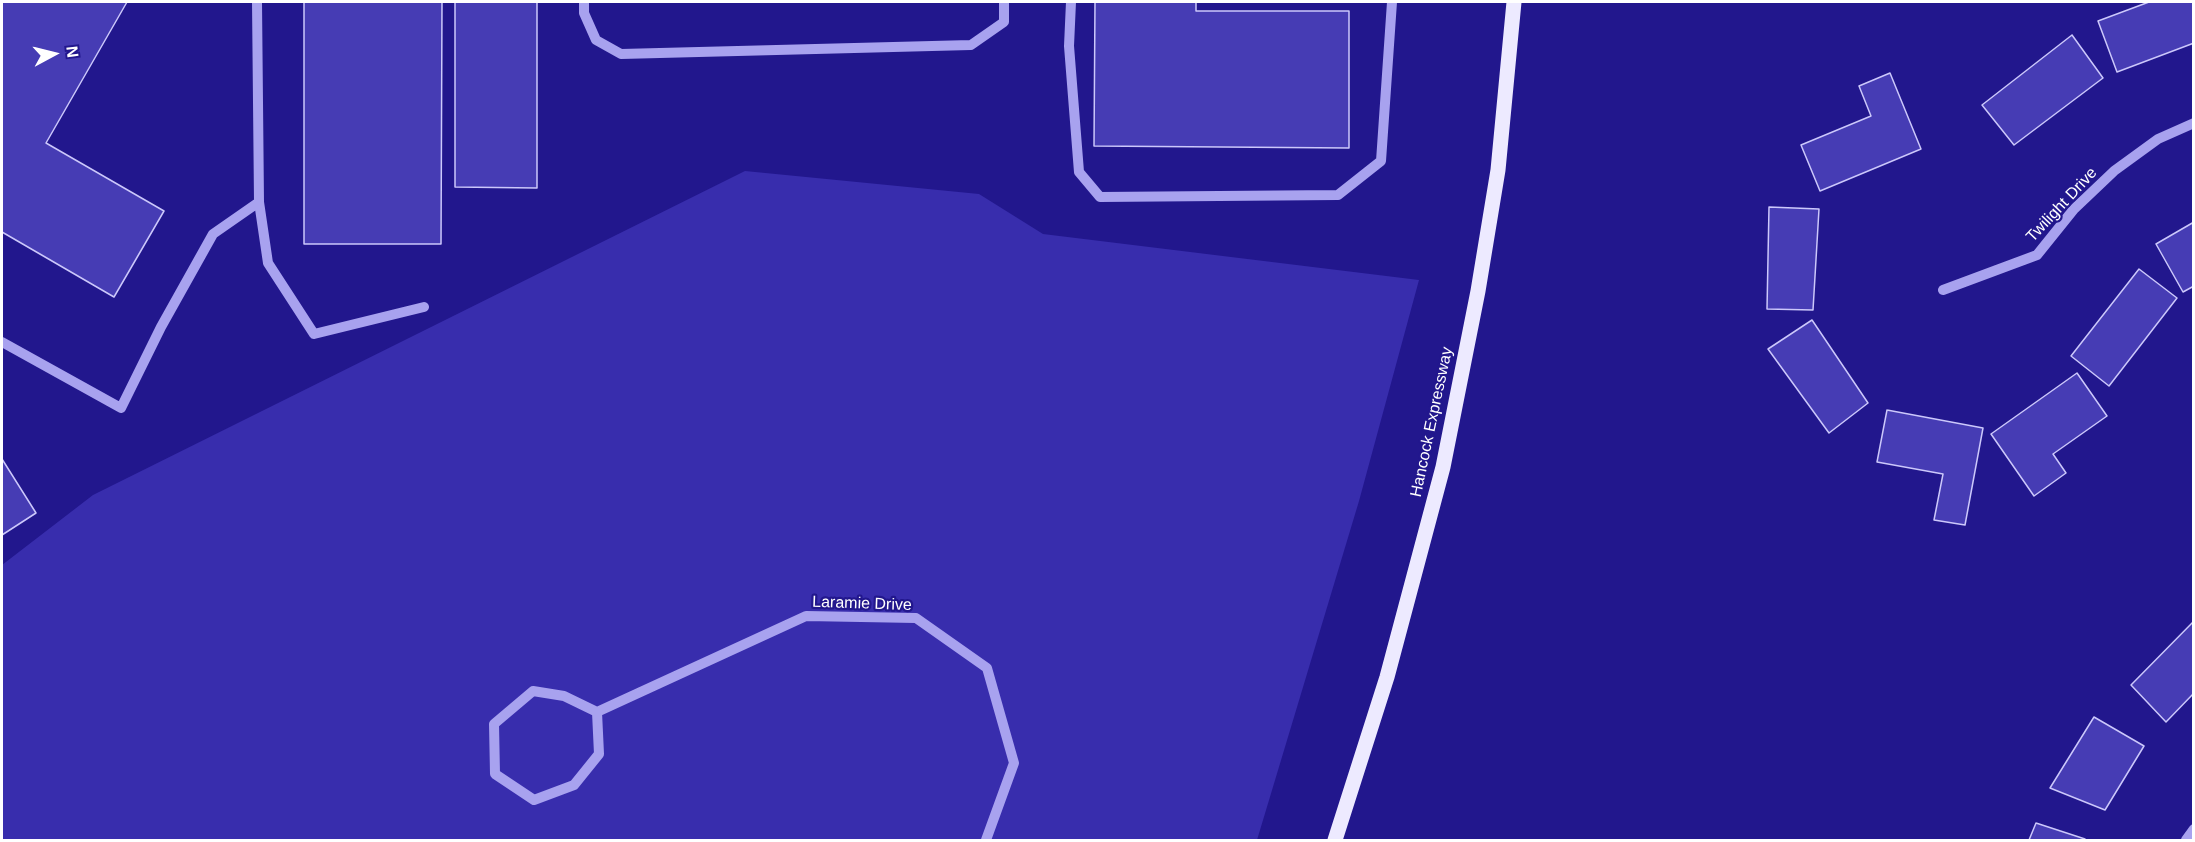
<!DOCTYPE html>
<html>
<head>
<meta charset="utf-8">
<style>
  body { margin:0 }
  #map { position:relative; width:2195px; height:842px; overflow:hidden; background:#22178d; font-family:Arial,sans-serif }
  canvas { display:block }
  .frame { position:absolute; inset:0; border:3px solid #fff; pointer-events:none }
  .north { position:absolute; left:24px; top:24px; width:60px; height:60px; -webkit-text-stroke:4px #22178d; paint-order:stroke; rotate:83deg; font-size:16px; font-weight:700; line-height:24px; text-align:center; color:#fff }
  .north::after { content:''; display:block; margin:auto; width:21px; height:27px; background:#fff; clip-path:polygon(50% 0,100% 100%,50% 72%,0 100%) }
</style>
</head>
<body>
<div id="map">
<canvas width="2195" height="842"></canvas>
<div class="frame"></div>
<div class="north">N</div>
</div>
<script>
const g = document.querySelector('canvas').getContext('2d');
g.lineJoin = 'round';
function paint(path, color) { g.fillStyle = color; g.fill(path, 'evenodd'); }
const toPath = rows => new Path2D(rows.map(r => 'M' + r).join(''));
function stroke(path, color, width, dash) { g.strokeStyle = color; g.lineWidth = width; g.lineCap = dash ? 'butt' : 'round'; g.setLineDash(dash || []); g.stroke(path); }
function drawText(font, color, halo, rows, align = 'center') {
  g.font = font + ' Arial,sans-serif'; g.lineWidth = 4.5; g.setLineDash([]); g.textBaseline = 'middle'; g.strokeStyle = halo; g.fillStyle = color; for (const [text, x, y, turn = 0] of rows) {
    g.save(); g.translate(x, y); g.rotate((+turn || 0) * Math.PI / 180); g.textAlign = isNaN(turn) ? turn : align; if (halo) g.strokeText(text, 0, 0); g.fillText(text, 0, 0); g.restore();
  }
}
const green = toPath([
  [745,171,979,194,1043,234,1419,280,1359,501,1257,840,2,840,2,565,93,495]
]);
const building = toPath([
  [2,2,127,2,46,143,164,211,114,297,2,232,2,2],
  [304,2,442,2,441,244,304,244,304,2],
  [455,2,537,2,537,188,455,187,455,2],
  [1095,2,1196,2,1196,11,1349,11,1349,148,1094,146,1095,2],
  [2149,2,2194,2,2194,43,2117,72,2098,21,2149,2],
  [2072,35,2103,78,2014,145,1982,105,2072,35],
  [1890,73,1921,149,1820,191,1801,145,1871,116,1859,86,1890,73],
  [1769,207,1819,209,1813,310,1767,309,1769,207],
  [2194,222,2194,286,2183,292,2156,244,2194,222],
  [2139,269,2177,298,2109,386,2071,356,2139,269],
  [1812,320,1868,403,1829,433,1768,349,1812,320],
  [2077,373,2107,416,2053,454,2066,473,2034,496,1991,434,2077,373],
  [1887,410,1983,428,1965,525,1934,520,1943,474,1877,462,1887,410],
  [2,459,36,513,2,535,2,459],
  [2194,621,2194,693,2166,722,2131,685,2194,621],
  [2094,717,2144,746,2105,810,2050,788,2094,717],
  [2036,823,2085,839,2085,840,2029,840,2036,823]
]);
const minor = toPath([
  [584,2,584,13,596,40,621,54,971,45,1004,22,1004,2],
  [1071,2,1069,46,1079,172,1100,197,1338,195,1381,161,1392,2],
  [259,202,268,263,314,334,424,307],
  [1943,290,2037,255,2074,209,2114,171,2158,139,2194,123],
  [2,342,121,408,161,327,213,234,259,202,257,2],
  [533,691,564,696,597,712,599,754,574,785,534,800,495,774,494,724,533,691],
  [597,712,806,616,916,618,987,668,1014,763,986,840],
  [2186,840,2194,829]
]);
const major = toPath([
  [1335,840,1387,677,1443,467,1478,291,1498,170,1514,2]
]);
const streetNames = [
  ["Twilight Drive",2062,205,-47],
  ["Hancock Expressway",1432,422,-78],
  ["Laramie Drive",862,604,2]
];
paint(green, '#382dad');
paint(building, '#463cb4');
stroke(building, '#ccc8fb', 1.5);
stroke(minor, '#a8a2ef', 10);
stroke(major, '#edeaff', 15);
drawText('16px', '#fff', '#22178d', streetNames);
</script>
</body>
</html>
